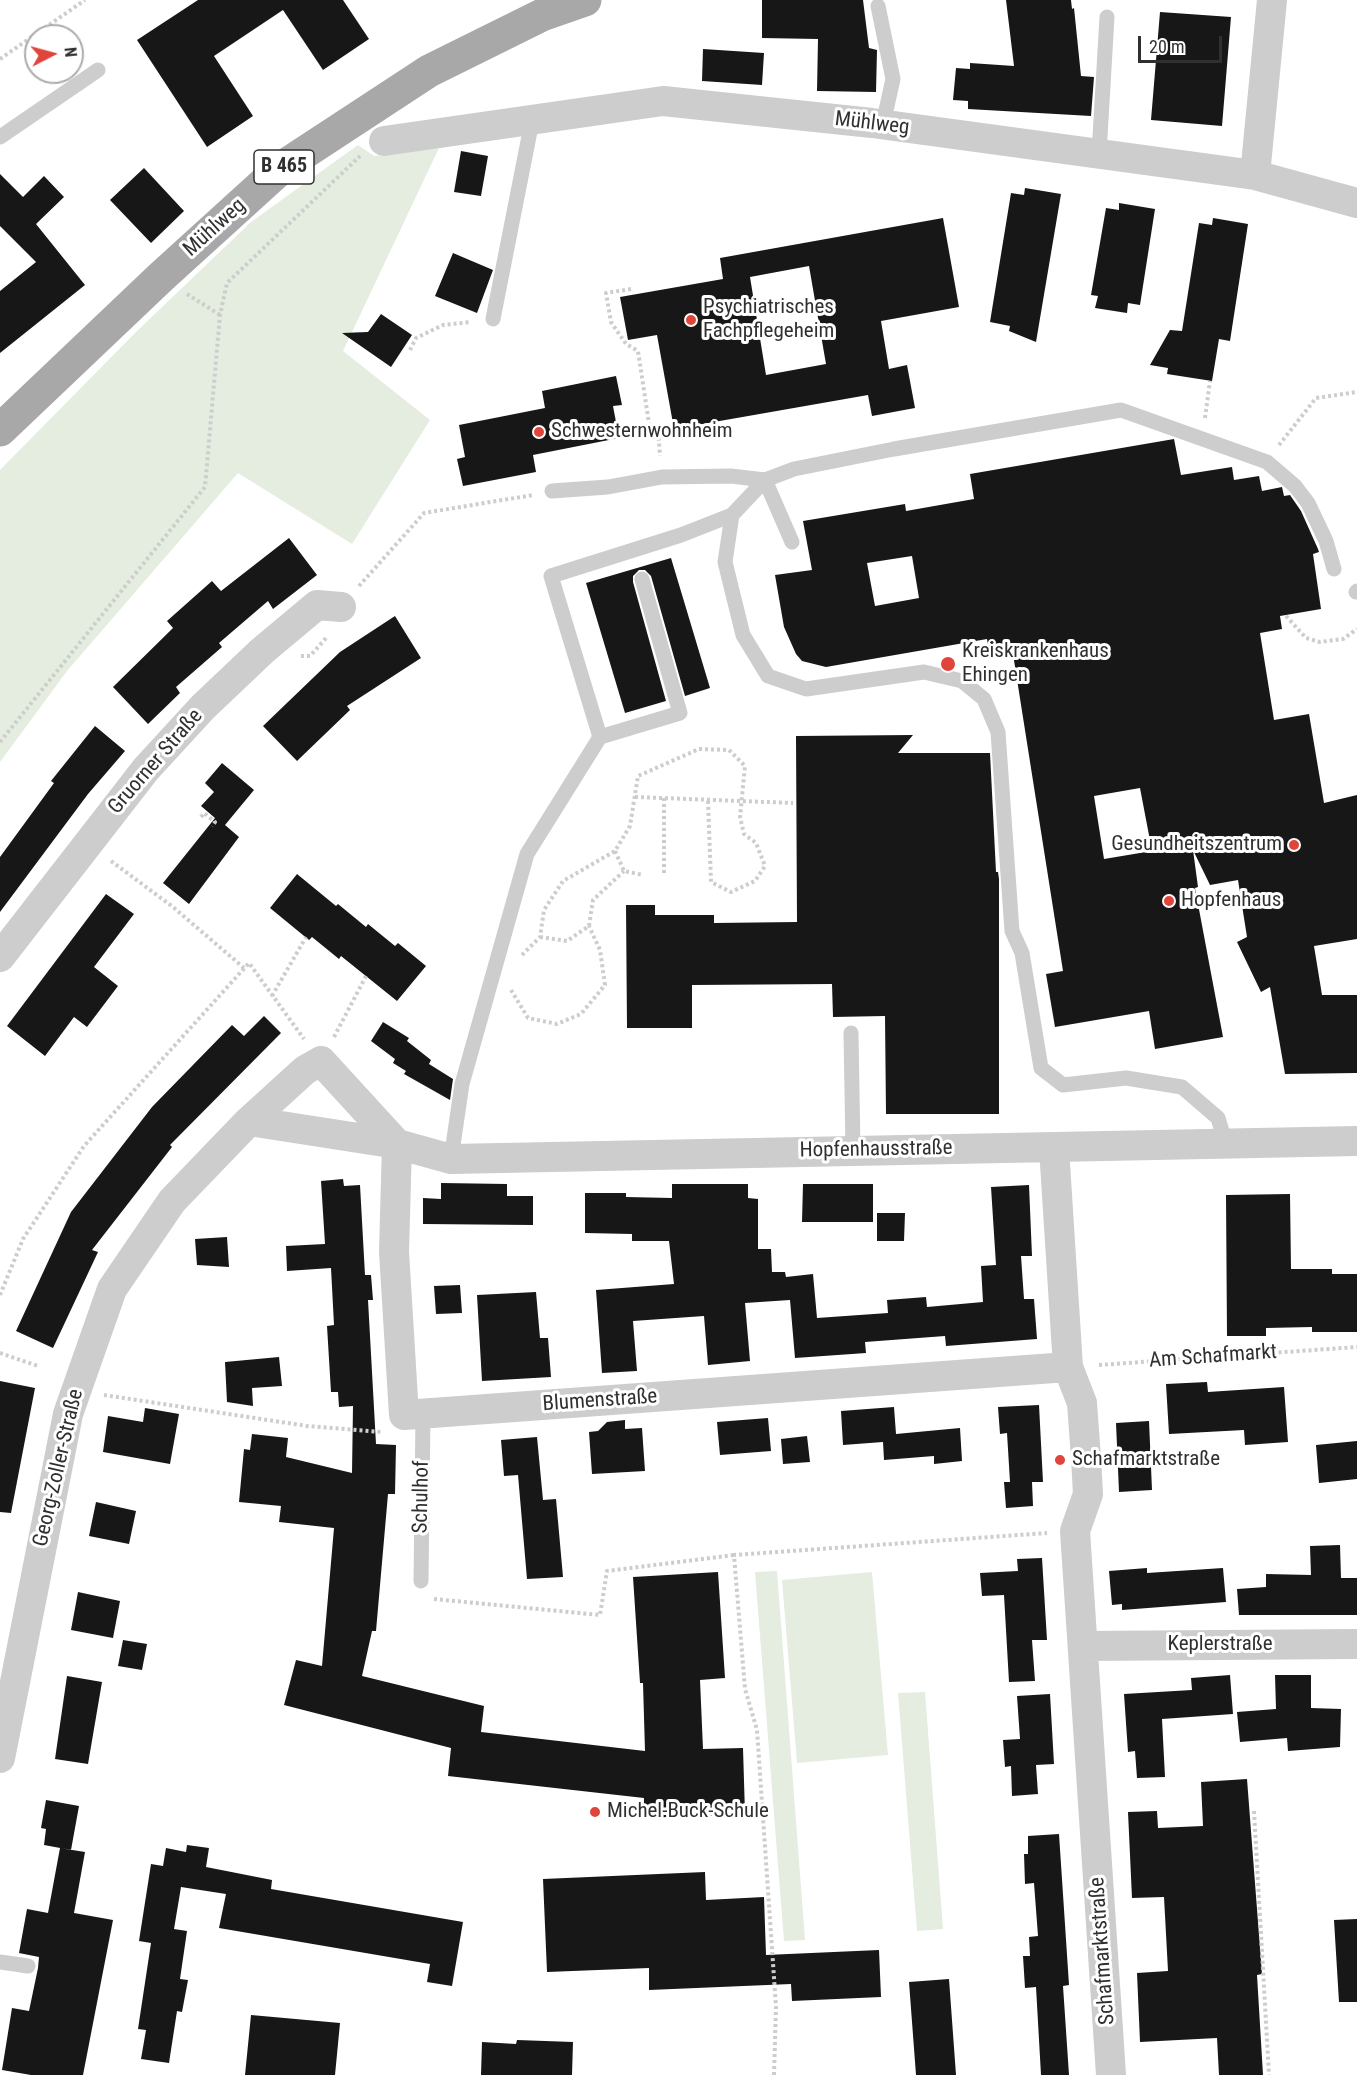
<!DOCTYPE html>
<html>
<head>
<meta charset="utf-8">
<style>
  body { margin:0 }
  #map { position:relative; width:1357px; height:2075px; overflow:hidden; background:#fff; font-family:"Roboto Condensed",sans-serif }
  canvas { display:block }
  .north { position:absolute; left:24px; top:24px; width:60px; height:60px; box-sizing:border-box; background:#fff; border:2px solid #acacac; border-radius:50%; rotate:84deg; font-size:16px; font-weight:700; line-height:24px; text-align:center; color:#303030 }
  .north::after { content:''; display:block; margin:auto; width:21px; height:27px; background:#df453a; clip-path:polygon(50% 0,100% 100%,50% 72%,0 100%) }
  .scale { position:absolute; left:1138px; top:36px; width:84px; height:27px; box-sizing:border-box; border:3px solid #303030; border-top:0; padding-left:8px; font-size:18px; line-height:21px; white-space:nowrap; color:#303030; -webkit-text-stroke:4px #fff; paint-order:stroke }
</style>
</head>
<body>
<div id="map">
<canvas width="1357" height="2075"></canvas>
<div class="north">N</div>
<div class="scale">20 m</div>
</div>
<script>
const g = document.querySelector('canvas').getContext('2d');
g.lineJoin = 'round';
function paint(path, color) { g.fillStyle = color; g.fill(path, 'evenodd'); }
const toPath = rows => new Path2D(rows.map(r => 'M' + r).join(''));
function stroke(path, color, width, dash) { g.strokeStyle = color; g.lineWidth = width; g.lineCap = dash ? 'butt' : 'round'; g.setLineDash(dash || []); g.stroke(path); }
function drawText(font, color, halo, rows, align = 'center') {
  g.font = font + ' "Roboto Condensed",sans-serif'; g.lineWidth = 6; g.setLineDash([]); g.textBaseline = 'middle'; g.strokeStyle = halo; g.fillStyle = color; for (const [text, x, y, turn = 0] of rows) {
    g.save(); g.translate(x, y); g.rotate((+turn || 0) * Math.PI / 180); g.textAlign = isNaN(turn) ? turn : align; if (halo) g.strokeText(text, 0, 0); g.fillText(text, 0, 0); g.restore();
  }
}
const green = toPath([
  [358,145,374,156,439,148,343,351,430,420,352,544,238,473,67,671,0,762,0,470,136,332,251,222],
  [777,1571,805,1940,784,1941,755,1572],
  [872,1572,888,1755,797,1763,782,1580],
  [925,1692,943,1929,917,1931,898,1693]
]);
const building = toPath([
  [198,0,343,0,369,39,323,70,283,10,214,56,253,116,207,147,137,40],
  [762,0,863,0,869,48,877,50,876,92,817,91,818,39,762,38],
  [1006,0,1071,0,1072,9,1074,8,1081,76,1094,77,1091,116,968,109,968,101,953,100,956,68,970,69,970,63,1014,66],
  [1160,12,1231,17,1222,126,1151,120],
  [703,49,764,53,762,85,702,81],
  [461,151,488,156,481,196,454,192],
  [144,168,184,211,151,243,110,200],
  [0,174,23,197,44,176,64,197,36,224,85,285,0,353,0,291,36,262,0,226],
  [1025,188,1061,194,1036,342,1009,331,1010,326,990,322,1011,193,1024,195],
  [1119,203,1155,209,1140,305,1128,303,1127,313,1095,308,1098,296,1091,295,1106,208,1119,210],
  [943,218,959,307,881,321,889,369,907,365,915,408,872,416,868,395,674,429,657,335,628,340,620,297,723,279,720,258],
  [809,266,826,364,766,375,750,277],
  [1213,218,1248,224,1230,341,1219,339,1212,381,1167,374,1168,368,1150,365,1170,330,1182,331,1199,223,1212,225],
  [453,253,493,270,477,313,435,296],
  [381,314,412,335,391,367,342,333,368,332],
  [616,376,622,405,613,406,619,438,533,455,536,472,463,486,457,459,465,457,459,425,545,408,542,391],
  [1174,439,1181,475,1232,467,1234,480,1259,476,1262,491,1282,487,1284,496,1290,495,1301,511,1318,549,1319,552,1313,554,1321,609,1280,616,1282,629,1260,633,1274,720,1309,714,1324,803,1357,795,1357,939,1314,946,1322,995,1357,995,1357,1073,1285,1074,1270,987,1261,992,1237,942,1247,937,1238,880,1210,885,1193,850,1198,887,1195,888,1223,1037,1155,1049,1149,1011,1055,1027,1046,974,1063,971,1013,654,990,656,987,639,826,667,802,661,796,654,784,627,775,575,812,570,803,521,905,504,906,511,974,499,970,474],
  [912,556,919,598,875,606,867,563],
  [1140,788,1152,851,1104,859,1094,796],
  [289,538,317,575,273,609,268,601,219,643,222,647,176,687,180,693,148,724,113,687,173,628,167,621,212,581,221,591],
  [671,558,710,688,685,696,651,576,645,570,639,570,633,576,633,582,666,701,625,713,586,583],
  [395,616,421,658,347,706,350,710,297,761,263,726,340,652],
  [95,726,125,751,88,794,0,912,0,857,54,783,51,781],
  [913,735,898,753,990,753,996,872,998,872,999,879,999,1114,886,1114,885,1016,833,1017,832,984,692,985,692,1028,627,1028,626,905,655,905,655,915,714,915,714,923,797,922,796,736],
  [222,763,254,790,225,825,239,837,189,904,163,883,215,818,201,806,214,792,205,783],
  [297,874,336,906,338,904,366,927,368,924,395,946,398,943,426,966,397,1001,341,956,339,959,312,937,309,940,270,908],
  [106,894,134,914,94,967,118,986,87,1027,74,1017,45,1056,7,1026],
  [264,1016,281,1033,170,1145,172,1147,92,1250,98,1252,53,1348,16,1331,71,1212,152,1107,232,1025,244,1036],
  [383,1022,409,1038,407,1041,431,1060,429,1064,453,1079,450,1100,404,1074,406,1071,393,1063,395,1059,371,1041],
  [343,1179,344,1186,360,1185,365,1275,371,1275,373,1300,368,1300,376,1444,396,1445,395,1494,388,1494,376,1631,372,1631,362,1676,484,1706,481,1732,645,1751,643,1683,640,1683,633,1577,718,1572,725,1678,700,1680,703,1749,743,1748,745,1814,643,1818,644,1798,448,1776,451,1748,284,1705,296,1660,322,1666,334,1528,279,1522,281,1506,239,1502,244,1449,250,1450,252,1434,288,1438,286,1457,352,1473,353,1406,339,1407,338,1392,331,1392,327,1326,334,1325,331,1268,287,1271,286,1246,325,1244,321,1181],
  [441,1183,507,1184,507,1196,533,1196,533,1225,423,1224,423,1198,441,1199],
  [672,1184,748,1184,748,1198,758,1199,758,1249,771,1249,772,1272,785,1272,786,1277,813,1274,817,1318,888,1313,887,1300,926,1297,927,1307,983,1302,981,1266,996,1265,991,1187,1029,1185,1032,1256,1021,1256,1024,1299,1034,1299,1037,1339,946,1346,945,1336,865,1342,866,1353,795,1358,790,1300,745,1303,750,1361,708,1365,704,1316,633,1321,637,1371,602,1373,596,1290,674,1284,669,1241,632,1241,632,1234,585,1233,585,1193,626,1193,626,1197,672,1198],
  [803,1184,873,1184,873,1222,802,1222],
  [1290,1194,1291,1269,1332,1269,1332,1274,1357,1274,1357,1332,1312,1332,1312,1327,1266,1328,1266,1336,1227,1336,1226,1195],
  [877,1213,905,1213,904,1241,877,1241],
  [227,1237,229,1267,197,1265,195,1239],
  [460,1285,462,1313,436,1314,434,1286],
  [536,1292,540,1338,548,1338,551,1377,482,1381,477,1295],
  [279,1357,282,1386,252,1388,253,1406,227,1402,225,1362],
  [0,1381,35,1388,11,1513,0,1512],
  [1207,1382,1208,1392,1284,1387,1288,1442,1245,1445,1244,1430,1169,1434,1166,1384],
  [1039,1405,1043,1482,1032,1482,1033,1506,1006,1508,1004,1482,1010,1482,1007,1433,1000,1434,998,1407],
  [894,1407,896,1434,960,1428,962,1461,934,1464,934,1456,884,1460,883,1442,843,1445,841,1411],
  [145,1408,179,1414,170,1464,103,1452,108,1416,143,1422],
  [768,1418,771,1451,720,1455,717,1422],
  [625,1420,625,1429,642,1428,645,1471,592,1474,589,1432,598,1431,607,1422],
  [1149,1421,1152,1490,1119,1492,1116,1423],
  [807,1436,810,1462,783,1464,781,1439],
  [537,1437,543,1500,556,1499,563,1577,527,1579,518,1475,504,1476,501,1440],
  [1357,1441,1357,1479,1319,1483,1316,1445],
  [96,1502,136,1511,129,1544,89,1536],
  [1340,1545,1341,1578,1357,1578,1357,1615,1239,1615,1237,1589,1266,1587,1266,1574,1311,1575,1310,1546],
  [1042,1558,1047,1640,1032,1640,1035,1681,1009,1682,1004,1595,982,1596,980,1573,1018,1571,1017,1559],
  [1147,1568,1147,1573,1223,1568,1226,1602,1122,1610,1122,1604,1112,1605,1109,1571],
  [78,1592,120,1601,113,1638,71,1630],
  [123,1640,147,1644,142,1670,118,1666],
  [1230,1675,1233,1714,1162,1719,1165,1777,1137,1778,1135,1751,1128,1752,1124,1694,1192,1690,1191,1678],
  [1275,1675,1311,1675,1311,1708,1341,1709,1340,1747,1288,1751,1287,1738,1240,1742,1237,1712,1276,1709],
  [67,1676,102,1682,88,1764,55,1759],
  [1050,1694,1054,1764,1036,1765,1038,1794,1012,1796,1011,1766,1005,1767,1003,1740,1020,1739,1017,1696],
  [1247,1779,1262,1974,1257,1975,1263,2075,1219,2075,1217,2038,1140,2042,1137,1973,1168,1971,1164,1897,1132,1898,1128,1812,1157,1811,1158,1828,1203,1826,1201,1782],
  [46,1800,79,1806,71,1850,44,1845,46,1829,41,1828],
  [1059,1834,1069,1985,1063,1986,1069,2075,1041,2075,1036,1987,1025,1988,1023,1956,1030,1956,1029,1937,1038,1936,1034,1883,1025,1884,1024,1854,1028,1854,1028,1836],
  [187,1845,209,1848,206,1867,272,1880,271,1889,463,1922,452,1986,427,1982,430,1964,219,1928,226,1894,181,1887,174,1929,187,1931,180,1979,188,1980,182,2012,177,2011,169,2063,141,2059,146,2030,138,2029,151,1943,139,1941,151,1864,163,1866,166,1848,186,1852],
  [60,1848,85,1852,74,1913,113,1920,83,2075,31,2075,2,2070,12,2008,29,2011,38,1968,39,1957,19,1953,27,1909,48,1913],
  [705,1872,706,1900,764,1897,766,1955,879,1950,881,1997,792,2001,791,1984,649,1990,649,1968,547,1972,543,1879],
  [1357,1919,1357,2002,1339,2002,1334,1920],
  [949,1979,956,2075,916,2075,909,1982],
  [251,2015,340,2023,335,2075,245,2075],
  [517,2040,573,2042,572,2075,481,2075,482,2042,516,2044]
]);
const path = toPath([
  [0,59,85,0],
  [631,289,606,293,611,322,626,344,638,351,650,430,658,429,660,456],
  [187,294,220,315],
  [410,350,416,338,443,325,471,322],
  [1205,418,1210,381],
  [1279,445,1316,398,1357,392],
  [359,586,424,513,533,495],
  [1286,616,1306,638,1320,642,1343,639,1357,629],
  [301,656,310,656,327,637],
  [0,742,205,487,220,315,227,283,360,156],
  [635,797,793,803],
  [664,798,664,875],
  [201,817,204,813,215,822,212,826],
  [615,851,624,871,643,875],
  [111,861,173,907,244,968],
  [540,937,567,941,589,926,593,900,624,871],
  [522,955,540,937,544,910,563,881,615,851,630,826,638,776,699,749,729,750,745,766,740,817,744,834,756,843,765,866,755,881,731,892,711,882,708,800],
  [511,990,528,1018,557,1024,581,1014,605,985,600,950,589,926],
  [272,996,306,937],
  [334,1037,366,976],
  [0,1295,23,1239,84,1146,249,963,304,1039],
  [0,1353,38,1366],
  [1099,1365,1357,1347],
  [104,1395,307,1426,382,1432],
  [434,1599,600,1615,607,1571,734,1555],
  [1254,1811,1269,2075],
  [774,2075,776,2007,757,1730,745,1689,734,1555,1047,1533]
]);
const lane = toPath([
  [878,6,893,79,883,124],
  [0,137,98,70],
  [1099,154,1107,17],
  [493,319,532,121],
  [765,480,792,542],
  [552,491,608,487,662,477,731,476,765,480,794,469,894,449,1121,410,1267,462,1295,486,1308,503,1326,541,1334,569],
  [732,515,725,562,743,635,768,676,806,689,924,672,962,681,984,699,998,732,1012,931,1022,953,1041,1068,1063,1085,1126,1078,1182,1087,1218,1118,1226,1145],
  [1356,592,1357,591],
  [600,737,680,713,642,579],
  [851,1033,853,1150],
  [451,1159,462,1084,527,854,600,737,551,576,681,535,732,515,765,480],
  [421,1581,423,1414],
  [0,1962,28,1966]
]);
const street = toPath([
  [384,141,663,101,872,123,1255,175,1357,203],
  [1255,175,1272,0],
  [0,957,146,769,203,707,262,651,317,605,341,607],
  [321,1061,397,1144,249,1121,305,1070,321,1061],
  [1054,1148,1068,1367,1082,1403,1086,1458,1088,1494,1075,1531,1111,2075],
  [1068,1367,404,1415,394,1252,397,1144,451,1159,1357,1141],
  [1083,1646,1357,1644],
  [0,1758,68,1414,112,1289,172,1201,249,1121]
]);
const primary = toPath([
  [0,430,161,277,281,168,429,71,542,15,585,0]
]);
const markers = [
  [691,320,6,"#df453a"],
  [539,432,6,"#df453a"],
  [948,664,8,"#df453a"],
  [1294,845,6,"#df453a"],
  [1169,901,6,"#df453a"],
  [1060,1460,6,"#df453a"],
  [595,1812,6,"#df453a"]
];
const shields = [
  [284,167,60]
];
const shieldNames = [
  ["B 465",284,167]
];
const streetNames = [
  ["Mühlweg",872,124,7],
  ["Mühlweg",215,228,-42],
  ["Gruorner Straße",156,762,-49],
  ["Hopfenhausstraße",876,1150,-1],
  ["Am Schafmarkt",1213,1357,-4],
  ["Blumenstraße",600,1401,-4],
  ["Georg-Zoller-Straße",59,1468,-77],
  ["Schulhof",422,1497,-89],
  ["Keplerstraße",1220,1645],
  ["Schafmarktstraße",1103,1951,-94]
];
const poiNames = [
  ["Psychiatrisches",703,308],
  ["Fachpflegeheim",703,332],
  ["Schwesternwohnheim",551,432],
  ["Kreiskrankenhaus",962,652],
  ["Ehingen",962,676],
  ["Gesundheitszentrum",1282,845,"right"],
  ["Hopfenhaus",1181,901],
  ["Schafmarktstraße",1072,1460],
  ["Michel-Buck-Schule",607,1812]
];
paint(green, '#e4eddf');
paint(building, '#171717');
stroke(path, '#cdcdcd', 4, [3, 3]);
stroke(lane, '#cdcdcd', 15);
stroke(street, '#cdcdcd', 30);
stroke(primary, '#a8a8a8', 33);
for (const [x, y, r, color] of markers) { const dot = new Path2D(); dot.arc(x, y, r, 0, 2 * Math.PI); g.fillStyle = color; g.fill(dot); stroke(dot, '#fff', 2); }
for (const [x, y, w] of shields) { const box = new Path2D(); box.roundRect(x - w / 2, y - 17, w, 34, 4.5); g.fillStyle = '#fff'; g.fill(box); stroke(box, '#303030', 1.5); }
drawText('bold 20px', '#303030', null, shieldNames);
drawText('21px', '#303030', '#fff', streetNames);
drawText('21px', '#303030', '#fff', poiNames, 'left');
</script>
</body>
</html>
